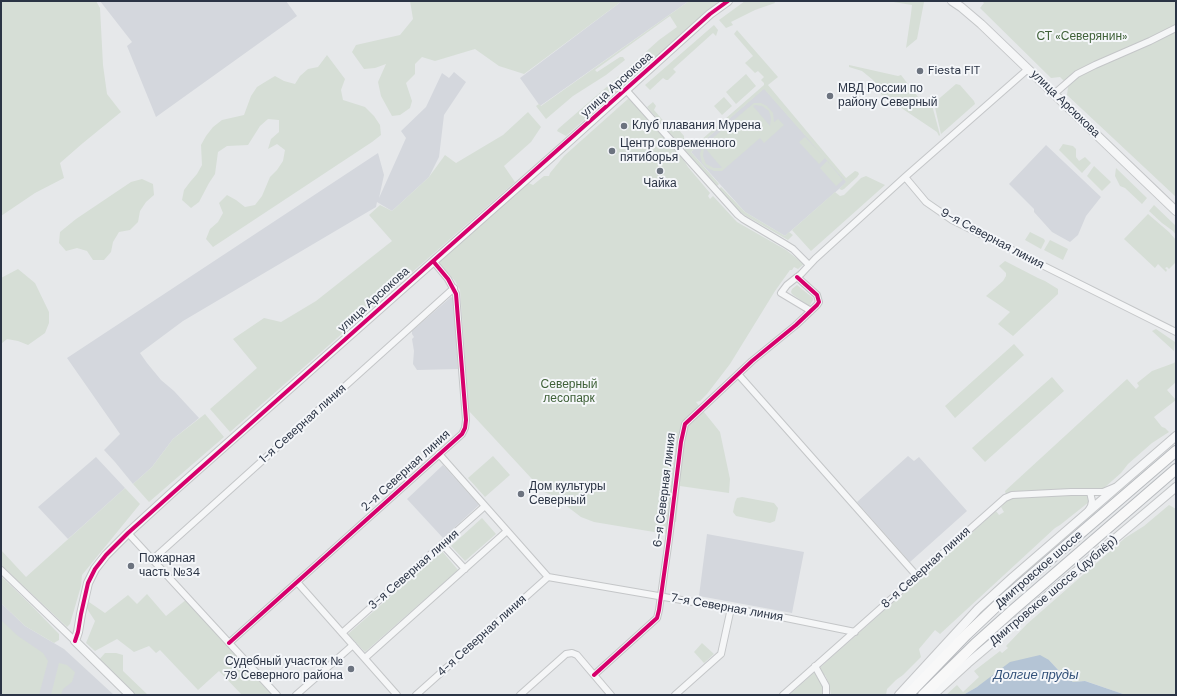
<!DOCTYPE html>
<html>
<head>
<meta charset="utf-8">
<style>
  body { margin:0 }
  #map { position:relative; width:1177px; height:696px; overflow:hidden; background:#e6e8ea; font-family:"DM Sans",sans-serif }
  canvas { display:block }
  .frame { position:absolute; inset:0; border:2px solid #2b3445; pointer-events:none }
</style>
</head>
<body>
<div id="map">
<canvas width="1177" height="696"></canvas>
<div class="frame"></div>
</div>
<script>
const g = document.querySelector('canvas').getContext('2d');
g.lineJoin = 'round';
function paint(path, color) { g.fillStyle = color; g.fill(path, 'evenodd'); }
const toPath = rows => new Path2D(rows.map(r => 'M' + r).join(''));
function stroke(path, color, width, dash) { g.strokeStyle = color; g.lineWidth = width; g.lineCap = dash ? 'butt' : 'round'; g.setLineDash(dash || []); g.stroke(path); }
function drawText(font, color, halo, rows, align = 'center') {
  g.font = font + ' "DM Sans",sans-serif'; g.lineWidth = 4; g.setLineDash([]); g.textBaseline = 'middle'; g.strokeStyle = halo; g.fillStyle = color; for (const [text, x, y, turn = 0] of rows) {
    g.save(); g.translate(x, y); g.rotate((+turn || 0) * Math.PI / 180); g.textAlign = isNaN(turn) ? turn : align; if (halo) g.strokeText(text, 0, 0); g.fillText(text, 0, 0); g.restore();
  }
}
const built = toPath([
  [100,1,286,1,297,16,156,117,127,46,132,42],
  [622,1,689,1,540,106,520,78],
  [454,72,466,82,444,115,439,157,429,177,392,211,377,202,376,207,183,321,140,353,147,363,161,380,174,391,199,418,173,439,152,467,133,484,115,462,104,450,120,434,67,358,378,153,384,175,379,198,406,138,401,131,426,107,442,73,449,78],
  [764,88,847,182,785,236,745,212,691,152],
  [1046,145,1101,197,1086,216,1078,235,1070,242,1052,232,1034,212,1034,209,1009,184],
  [451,297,453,298,458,369,417,370,413,364,414,351,412,339,414,337,412,334,412,331],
  [908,456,914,461,919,457,967,511,910,562,857,502],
  [96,457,125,488,68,539,38,507],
  [443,465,479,505,443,538,407,499],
  [707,534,804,552,792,613,699,596],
  [1,603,25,626,64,649,114,695,1,695]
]);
const green = toPath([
  [1,1,96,1,100,8,103,65,107,94,121,112,83,143,60,163,64,178,35,193,1,216],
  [410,1,622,1,524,74,499,66,475,49,435,61,422,57,415,64,415,74,406,83,412,101,410,108,400,115,392,116,381,96,378,82,386,64,375,68,364,69,352,52,356,45,400,35,413,19],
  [689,1,719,1,566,136,557,131,558,129,618,77,659,40,677,27,670,16,595,70,597,72,620,57,623,57,625,60,606,75,573,96,546,119,536,106,539,104,541,106],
  [745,1,774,1,775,3,755,10,731,22,733,25,726,28,719,20],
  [887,1,924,2,917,39,906,48,911,14,912,5],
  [982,1,1176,1,1176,197,1067,95,1068,87,1074,81,1070,77,1064,81,1060,77,1051,78,980,8,984,3],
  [714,25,718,30,716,36,713,33,673,69,676,72,668,80,666,80,663,78,650,90,645,85],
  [737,30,778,77,768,85,846,178,855,171,858,172,859,174,857,177,844,189,842,190,839,189,846,182,764,89,691,152,719,184,717,186,684,149,692,142,701,140,764,85,764,83,761,80,764,77,758,71,755,73,745,63,753,56,734,34],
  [327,55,345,79,341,90,343,100,365,107,374,116,380,125,381,135,372,142,213,247,206,239,210,229,218,222,223,213,219,203,227,195,236,200,245,207,255,205,262,196,270,177,277,170,283,161,285,150,277,144,268,149,271,139,279,132,279,120,268,119,260,126,248,145,227,146,218,152,215,174,209,183,199,202,191,208,182,200,184,190,190,182,197,174,202,165,201,145,206,136,213,127,222,120,244,115,251,96,257,87,265,82,275,76,284,81,295,84,300,76,308,69,318,67],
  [849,65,898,76,901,75,925,106,932,105,940,135,939,136,937,132,882,95,873,80,862,71,849,67],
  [746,74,756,86,736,104,726,92],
  [956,84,960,85,974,101,975,104,941,134,934,103],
  [724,97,732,106,722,115,714,106],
  [629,98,682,157,688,167,710,193,708,196,710,199,713,196,737,222,786,250,804,264,798,269,794,267,792,270,790,270,775,291,730,364,707,394,700,401,696,402,720,432,730,479,729,493,680,486,676,522,668,521,666,534,594,522,581,517,552,495,544,492,469,411,460,290,455,281,438,262,526,182,533,185,544,176,549,176,550,173,564,156],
  [653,102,656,106,654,110,673,132,677,129,678,129,684,136,684,139,679,144,647,107],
  [754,103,761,103,767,106,773,113,774,122,778,119,784,125,764,143,760,138,722,171,714,171,707,168,702,163,701,159,700,154,702,147],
  [755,105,762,106,769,111,771,118,770,126,753,106],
  [704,148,705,148,722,168,714,168,706,164,703,156],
  [528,112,541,127,531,142,504,166,515,182,230,432,210,409,257,368,233,339,264,318,281,322,316,301,392,241,369,215,380,205,392,211,429,177,445,155,456,163,503,135],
  [805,137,825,158,819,164,799,142],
  [1063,144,1073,146,1076,149,1076,157,1079,161,1085,157,1091,163,1082,173,1059,150],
  [827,161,843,180,836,186,820,168],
  [1094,166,1111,182,1102,191,1087,176],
  [1116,168,1147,198,1142,204,1125,188,1120,186,1115,176],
  [866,176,885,185,811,251,792,230,835,192,840,196,844,195,861,178],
  [142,179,153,184,154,195,146,202,140,211,138,222,130,230,119,232,113,242,111,252,104,260,93,260,87,251,77,248,66,251,59,243,60,232,76,219,131,182],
  [721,187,745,212,785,236,789,232,793,235,788,240,741,213,719,189],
  [1154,205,1176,226,1176,235,1173,231,1162,223,1149,211],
  [1148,214,1169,232,1176,240,1176,262,1169,269,1167,267,1165,268,1167,270,1166,272,1158,264,1155,268,1124,239],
  [1030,232,1044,239,1045,241,1041,249,1025,240],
  [1050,240,1068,249,1063,260,1044,250],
  [1005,261,1038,278,1045,281,1058,289,1058,294,1013,336,998,324,1010,312,986,296,1003,281,1006,276,1006,273,999,266],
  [18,269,35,283,49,312,49,323,45,333,28,345,18,341,7,339,1,344,1,278],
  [797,285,813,298,813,300,810,305,808,306,806,304,792,294,791,292,792,289],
  [1156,329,1175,342,1174,351,1152,331],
  [1014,344,1024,355,955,418,945,406],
  [1176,361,1176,382,1167,390,1176,400,1154,417,1162,427,1165,428,1169,432,1152,443,1128,464,1121,473,1104,488,1097,491,1089,502,1060,525,1055,528,940,634,935,630,919,649,921,657,903,675,896,680,887,689,886,695,831,695,829,684,825,675,820,680,823,689,822,695,789,695,996,511,999,515,1004,512,1001,507,1006,501,1007,498,1005,491,1127,379,1136,389,1139,386,1137,383,1152,371,1174,363],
  [1052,377,1064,391,985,462,972,448],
  [205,414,224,437,149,502,133,484,152,467,173,439],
  [493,456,510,475,485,497,468,478],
  [125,488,140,504,82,575,81,586,70,624,67,627,1,565,1,550,26,577],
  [742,497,774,503,778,508,775,521,770,523,736,516,733,512,735,502,737,498],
  [1169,505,1176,509,1176,695,1126,695,1085,681,1073,682,1060,672,1049,660,977,687,963,695,946,695,957,685,963,692,979,677,974,671,1000,651,1002,653,1008,648,1006,646,1027,624,1125,538,1144,526],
  [482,518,496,534,465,561,451,546],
  [442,551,458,570,365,652,348,634],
  [1,576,30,604,59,634,59,640,54,643,25,626,1,603],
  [147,594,166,616,187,599,275,695,242,695,219,671,198,690,160,650,156,653,149,646,134,652,117,639,95,651,86,643,95,621,86,607,89,602,105,613,128,595,137,604],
  [1,620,18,636,43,653,48,661,39,695,1,695],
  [702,643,714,654,704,663,694,652],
  [105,653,116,653,123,655,123,671,148,695,134,695,98,661],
  [59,663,67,665,75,672,72,682,63,689,61,695,51,695]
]);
const water = toPath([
  [1040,655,1049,660,1060,672,1073,682,1085,681,1126,695,963,695,977,687,1010,662]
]);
const minor = toPath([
  [626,90,738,215,743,219,785,244,793,249,809,265],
  [1054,94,1077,74,1095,65,1150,41,1176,28],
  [905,177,926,202,952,220,1176,332],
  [811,311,781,293,787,285,801,274,815,259,905,177,1028,69],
  [738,374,917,576],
  [439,454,548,577,786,618,855,632],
  [1088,511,1091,506,1092,501,1090,492],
  [128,533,277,695],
  [442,544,465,569],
  [152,560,454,288],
  [1,570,75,641],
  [297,582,397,695],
  [342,633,485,506],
  [229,643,462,434,465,428,466,420,456,294,448,279,433,261],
  [365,658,507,531],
  [815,666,826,686,826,695],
  [594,675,657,618,659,610,669,539,681,442,685,424,752,361,796,325,817,305,819,302,817,295,797,277],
  [296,695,353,645],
  [416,695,548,577],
  [520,695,566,654,572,653,577,655,611,695],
  [675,695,721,654,731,608],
  [783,695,1005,498,1012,495,1071,492,1103,492,1115,487]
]);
const tertiary = toPath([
  [952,1,961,7,981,24,1176,211],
  [130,695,75,641,78,632,81,614,88,583,95,569,106,555,128,533,175,490,566,144,710,14,728,1],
  [899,695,978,609,1013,577,1176,436],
  [933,695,968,663,1176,487]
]);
const trunk = toPath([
  [908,695,966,635,1004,599,1176,451],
  [923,695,975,644,1013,610,1176,469]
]);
const cycleway = toPath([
  [75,641,78,632,81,614,88,583,95,569,106,555,128,533,710,14,728,1],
  [229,643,462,434,465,428,466,420,456,294,448,279,433,261],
  [594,675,657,618,659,610,669,539,681,442,685,424,752,361,796,325,817,305,819,302,817,295,797,277]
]);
const markers = [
  [920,71,4,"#6c737f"],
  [830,96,4,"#6c737f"],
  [624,126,4,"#6c737f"],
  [612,151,4,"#6c737f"],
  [660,171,4,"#6c737f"],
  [521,494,4,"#6c737f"],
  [131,566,4,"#6c737f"],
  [351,669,4,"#6c737f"]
];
const parkNames = [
  ["СТ «Северянин»",1082,37],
  ["Северный",569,385],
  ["лесопарк",569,399]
];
const poiNames = [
  ["Fiesta FIT",928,71],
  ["МВД России по",838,89],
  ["району Северный",838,103],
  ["Клуб плавания Мурена",632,126],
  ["Центр современного",620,144],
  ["пятиборья",620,158],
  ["Чайка",660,184,"center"],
  ["Дом культуры",529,487],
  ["Северный",529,501],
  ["Пожарная",139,559],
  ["часть №34",139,573],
  ["Судебный участок №",343,662,"right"],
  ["79 Северного района",343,676,"right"]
];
const streetNames = [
  ["улица Арсюкова",617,85,-42],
  ["улица Арсюкова",1065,104,44],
  ["9-я Северная линия",992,239,28],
  ["улица Арсюкова",374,300,-42],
  ["1-я Северная линия",303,424,-42],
  ["2-я Северная линия",406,471,-42],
  ["6-я Северная линия",665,490,-83],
  ["8-я Северная линия",926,568,-42],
  ["3-я Северная линия",414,570,-41],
  ["Дмитровское шоссе",1039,570,-41],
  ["Дмитровское шоссе (дублёр)",1054,591,-40],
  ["7-я Северная линия",727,608,10],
  ["4-я Северная линия",482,636,-42]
];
const waterNames = [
  ["Долгие пруды",1036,676]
];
paint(built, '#d4d7dd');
paint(green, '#d6ded6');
paint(water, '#b4c4d5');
stroke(minor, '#c4c6c8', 8);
stroke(tertiary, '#c4c6c8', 10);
stroke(trunk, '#b8bbbf', 12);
stroke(minor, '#f5f6f7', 6);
stroke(tertiary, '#f5f6f7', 8);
stroke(trunk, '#f8f8f8', 10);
stroke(cycleway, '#d6006c', 4);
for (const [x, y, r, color] of markers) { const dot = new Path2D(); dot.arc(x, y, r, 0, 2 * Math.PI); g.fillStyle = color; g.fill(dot); stroke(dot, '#f4f6f9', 1.5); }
drawText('12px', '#3f6138', '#f4f6f9', parkNames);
drawText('12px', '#2b3445', '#f4f6f9', poiNames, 'left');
drawText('12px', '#2b3445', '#f4f6f9', streetNames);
drawText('italic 13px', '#34527a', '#f4f6f9', waterNames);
</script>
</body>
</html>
